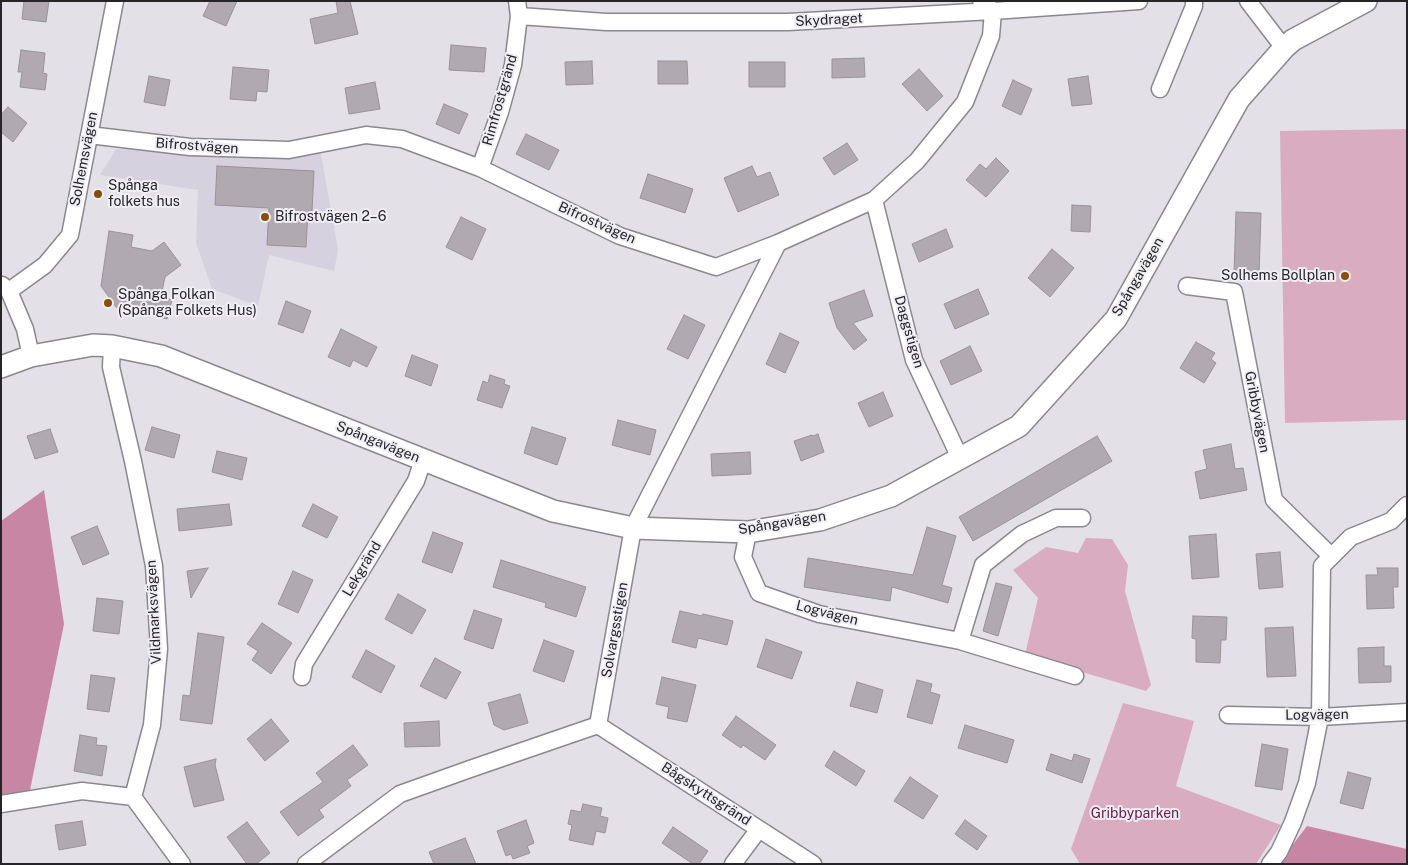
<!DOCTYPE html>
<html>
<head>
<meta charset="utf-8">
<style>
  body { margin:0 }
  #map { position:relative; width:1408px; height:865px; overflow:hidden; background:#e3e0e8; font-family:"Public Sans",sans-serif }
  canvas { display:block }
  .frame { position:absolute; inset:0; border:2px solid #252427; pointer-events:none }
</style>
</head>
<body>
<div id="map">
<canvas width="1408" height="865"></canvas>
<div class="frame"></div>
</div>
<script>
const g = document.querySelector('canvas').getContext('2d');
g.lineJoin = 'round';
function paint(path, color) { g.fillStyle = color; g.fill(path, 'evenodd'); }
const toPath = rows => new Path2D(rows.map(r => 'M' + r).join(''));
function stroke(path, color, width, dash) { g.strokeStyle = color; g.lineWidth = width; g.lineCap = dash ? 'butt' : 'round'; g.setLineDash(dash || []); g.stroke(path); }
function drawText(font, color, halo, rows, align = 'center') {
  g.font = font + ' "Public Sans",sans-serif'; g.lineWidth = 4; g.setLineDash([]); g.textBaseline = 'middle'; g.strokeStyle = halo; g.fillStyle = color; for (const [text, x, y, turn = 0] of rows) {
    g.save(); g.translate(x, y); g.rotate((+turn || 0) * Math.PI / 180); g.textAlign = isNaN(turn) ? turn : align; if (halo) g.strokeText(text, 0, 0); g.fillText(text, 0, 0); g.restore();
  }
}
const built = toPath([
  [116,149,321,154,338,250,334,271,269,255,258,306,212,289,196,243,198,190,100,175]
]);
const green = toPath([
  [1407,129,1407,420,1285,423,1280,131],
  [1086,538,1112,539,1128,565,1125,591,1151,685,1146,691,1025,655,1038,598,1013,570,1046,547,1078,553],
  [1123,703,1194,721,1176,786,1281,825,1256,864,1080,864,1071,849]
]);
const forest = toPath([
  [44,490,64,624,30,790,1,796,1,521],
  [1307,826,1407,849,1407,864,1278,864]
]);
const building = toPath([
  [24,1,49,1,46,22,22,19,24,1],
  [210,1,237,1,226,26,203,16,210,1],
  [336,1,350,1,358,34,315,44,310,19,338,13,336,1],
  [451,45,486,48,484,72,449,70,451,45],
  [21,50,45,53,43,73,47,74,45,90,20,87,22,72,18,72,21,50],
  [864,58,865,77,832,78,832,59,864,58],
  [592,61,593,84,566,85,565,62,592,61],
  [658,61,687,61,688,84,658,84,658,61],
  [749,62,785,62,785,87,749,87,749,62],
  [233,67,269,70,267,92,257,91,256,101,230,99,233,67],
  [919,69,943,96,927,111,902,84,919,69],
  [149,76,170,80,165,106,144,102,149,76],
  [1088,76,1092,104,1072,106,1068,79,1088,76],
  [1013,80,1032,89,1021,115,1002,106,1013,80],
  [375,82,380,109,349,114,345,88,375,82],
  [444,104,468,114,459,134,436,124,444,104],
  [8,107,27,123,13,142,1,132,1,115,8,107],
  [526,134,559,150,549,170,516,154,526,134],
  [847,143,858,160,834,175,823,158,847,143],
  [996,158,1009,171,986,197,966,180,980,164,986,169,996,158],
  [217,166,314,171,312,211,308,211,306,247,267,245,269,208,215,205,217,166],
  [752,166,757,177,770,172,779,195,738,212,724,178,752,166],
  [648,174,693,189,685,213,640,198,648,174],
  [1072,205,1091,206,1090,232,1071,231,1072,205],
  [1236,212,1261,213,1259,275,1234,274,1236,212],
  [461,217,486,229,472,260,446,247,461,217],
  [946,229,953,247,919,262,912,244,946,229],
  [109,231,133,235,131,247,152,251,164,242,181,265,165,277,161,296,172,300,167,319,116,307,101,286,109,231],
  [1052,249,1074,268,1050,297,1028,278,1052,249],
  [978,289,989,314,955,329,944,304,978,289],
  [864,290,873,316,853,323,867,340,854,350,837,328,829,303,864,290],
  [286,301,311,311,303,333,278,324,286,301],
  [684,315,705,325,688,359,667,349,684,315],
  [341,329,377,347,367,367,353,360,350,367,328,357,341,329],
  [780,333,799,342,785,373,766,364,780,333],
  [1196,342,1215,353,1211,359,1216,363,1204,383,1180,368,1196,342],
  [970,346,982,371,951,385,940,361,970,346],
  [412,355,438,365,431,386,405,376,412,355],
  [490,375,505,380,504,384,510,386,502,408,477,400,483,381,488,383,490,375],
  [883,392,893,416,869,427,858,403,883,392],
  [618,420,656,430,650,455,612,445,618,420],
  [152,427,180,435,174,458,145,450,152,427],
  [532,427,566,438,557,465,524,453,532,427],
  [50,429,58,452,35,459,27,436,50,429],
  [818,434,824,452,801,461,794,441,812,435,813,436,818,434],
  [1097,436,1112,461,973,541,959,517,1097,436],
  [1231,444,1235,469,1243,468,1247,490,1200,499,1195,472,1207,469,1203,450,1231,444],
  [217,451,247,458,242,480,212,472,217,451],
  [750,452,751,474,712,476,711,454,750,452],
  [229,504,232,525,179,531,177,509,229,504],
  [313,504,338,517,327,538,302,526,313,504],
  [97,526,109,554,83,565,71,537,97,526],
  [927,527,956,536,942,585,952,588,948,603,892,587,890,601,804,587,808,558,913,575,927,527],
  [433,532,463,543,452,573,422,562,433,532],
  [1216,534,1219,577,1192,579,1189,536,1216,534],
  [1280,552,1283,587,1259,589,1256,554,1280,552],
  [501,560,586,587,576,617,545,607,546,603,493,587,501,560],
  [208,568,191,598,187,571,208,568],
  [1377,568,1398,568,1398,587,1393,587,1394,608,1367,609,1366,575,1378,575,1377,568],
  [293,571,313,580,298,613,278,604,293,571],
  [996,583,1012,587,998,636,983,631,996,583],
  [398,594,426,610,412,634,385,619,398,594],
  [97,598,123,601,119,634,93,631,97,598],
  [474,610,502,619,493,649,464,639,474,610],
  [680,611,702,616,703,614,733,621,727,645,698,638,696,648,672,642,680,611],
  [1193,616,1227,617,1226,640,1221,640,1220,663,1196,662,1196,639,1192,638,1193,616],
  [262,623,292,643,271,674,252,660,258,651,247,644,262,623],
  [1293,627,1296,676,1267,677,1265,628,1293,627],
  [198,633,224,637,212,724,180,720,183,695,190,696,198,633],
  [766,639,802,652,792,679,757,667,766,639],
  [544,640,574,651,564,682,533,671,544,640],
  [1384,647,1384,666,1391,666,1391,682,1359,683,1358,648,1384,647],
  [366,650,395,666,381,693,352,677,366,650],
  [435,658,461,672,446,699,420,686,435,658],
  [91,675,115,678,109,712,87,709,91,675],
  [662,677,696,685,687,722,667,718,669,707,656,704,662,677],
  [917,680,932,684,930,692,940,695,932,724,907,717,917,680],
  [857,682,883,690,877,713,850,706,857,682],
  [520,694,528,723,504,730,494,725,488,703,520,694],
  [736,716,776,745,765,760,743,745,741,748,722,735,736,716],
  [271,719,289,741,265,761,247,739,271,719],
  [439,721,440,746,405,747,404,723,439,721],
  [965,725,1014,740,1007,763,958,748,965,725],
  [80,735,97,738,96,745,107,746,102,776,74,771,80,735],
  [1262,744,1288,749,1282,790,1255,786,1262,744],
  [353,745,368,765,347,780,351,786,319,810,324,817,298,836,280,812,323,782,316,773,353,745],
  [834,751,865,771,856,786,825,766,834,751],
  [1051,754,1072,761,1074,754,1090,759,1082,783,1046,770,1051,754],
  [216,759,215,765,224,800,194,807,184,767,216,759],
  [1348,772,1371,778,1363,809,1340,803,1348,772],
  [910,777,938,796,923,819,894,801,910,777],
  [583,804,602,808,600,816,608,818,605,833,596,831,593,845,569,840,572,825,568,824,571,810,581,812,583,804],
  [526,820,534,843,527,846,530,853,513,859,511,854,506,856,497,831,526,820],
  [965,820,987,836,977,850,955,834,965,820],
  [82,821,86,845,59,850,55,825,82,821],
  [247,822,270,853,256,864,247,864,227,837,247,822],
  [673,827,708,851,699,864,693,864,662,843,673,827],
  [465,838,476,864,434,864,429,852,465,838]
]);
const minor = toPath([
  [1248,1,1284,48],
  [519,16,606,22,788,22,993,11,1139,1],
  [1160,89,1194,6,1194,1],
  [89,135,190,147,289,150,366,135,402,139,480,168,620,236,716,267,778,243,874,200,917,161,965,102,991,36,993,11,981,1],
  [480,168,500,112,513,65,519,16,517,1],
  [874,200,914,360,960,458],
  [2,285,9,291,25,329,31,356],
  [1187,286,1234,292,1274,500,1331,556],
  [9,291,45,265,70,235,115,1],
  [112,346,111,367,133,461,154,566,159,649,152,725,133,797],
  [748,532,743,557,759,593,819,614,960,641,983,565,1022,534,1056,518,1082,518],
  [960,641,1075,676],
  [302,677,304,664,416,481,423,460],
  [1228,715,1320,717,1407,712],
  [598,725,633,528,778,243],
  [598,725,813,864],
  [133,797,182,864],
  [1,804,82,791,133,797],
  [306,864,400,794,470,769,598,725],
  [733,864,759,829],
  [1270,864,1279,852,1293,822,1307,783,1320,717,1322,566,1351,537,1391,521,1407,505]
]);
const tertiary = toPath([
  [1,367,31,356,93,345,112,346,161,356,553,511,633,528,748,532,820,520,891,496,1019,426,1116,319,1239,99,1284,48,1293,40,1366,1]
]);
const markers = [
  [98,194,5,"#894e09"],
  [265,217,5,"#894e09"],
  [1345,276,5,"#894e09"],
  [108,303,5,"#894e09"]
];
const streetNames = [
  ["Skydraget",829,20,-3],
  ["Rimfrostgränd",500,100,-74],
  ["Bifrostvägen",197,146,4],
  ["Solhemsvägen",84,159,-79],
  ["Bifrostvägen",597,223,24],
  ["Spångavägen",1138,277,-60],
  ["Daggstigen",909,332,74],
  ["Gribbyvägen",1257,412,79],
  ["Spångavägen",378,442,22],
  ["Spångavägen",782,523,-9],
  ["Lekgränd",362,569,-59],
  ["Vildmarksvägen",154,612,-93],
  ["Logvägen",827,613,14],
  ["Solvargsstigen",615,630,-80],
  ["Logvägen",1317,715,-1],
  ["Bågskyttsgränd",706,794,33]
];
const poiNames = [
  ["Spånga",108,186],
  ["folkets hus",108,202],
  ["Bifrostvägen 2–6",275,217],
  ["Solhems Bollplan",1335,276,"right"],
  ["Spånga Folkan",118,295],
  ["(Spånga Folkets Hus)",118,311]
];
const parkNames = [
  ["Gribbyparken",1135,814]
];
paint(built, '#d6d1df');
paint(green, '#d9acbf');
paint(forest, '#c787a4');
paint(building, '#b0aab0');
stroke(building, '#999398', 1);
stroke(minor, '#8a888f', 19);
stroke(tertiary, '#8a888f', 24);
stroke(minor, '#fff', 16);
stroke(tertiary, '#fff', 21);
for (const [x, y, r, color] of markers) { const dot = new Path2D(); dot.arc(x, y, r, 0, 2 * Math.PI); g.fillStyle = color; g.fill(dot); stroke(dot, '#f0eef5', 2); }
drawText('14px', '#252427', '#f0eef5', streetNames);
drawText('14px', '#252427', '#f0eef5', poiNames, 'left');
drawText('14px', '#681c45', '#f0eef5', parkNames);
</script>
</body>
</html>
